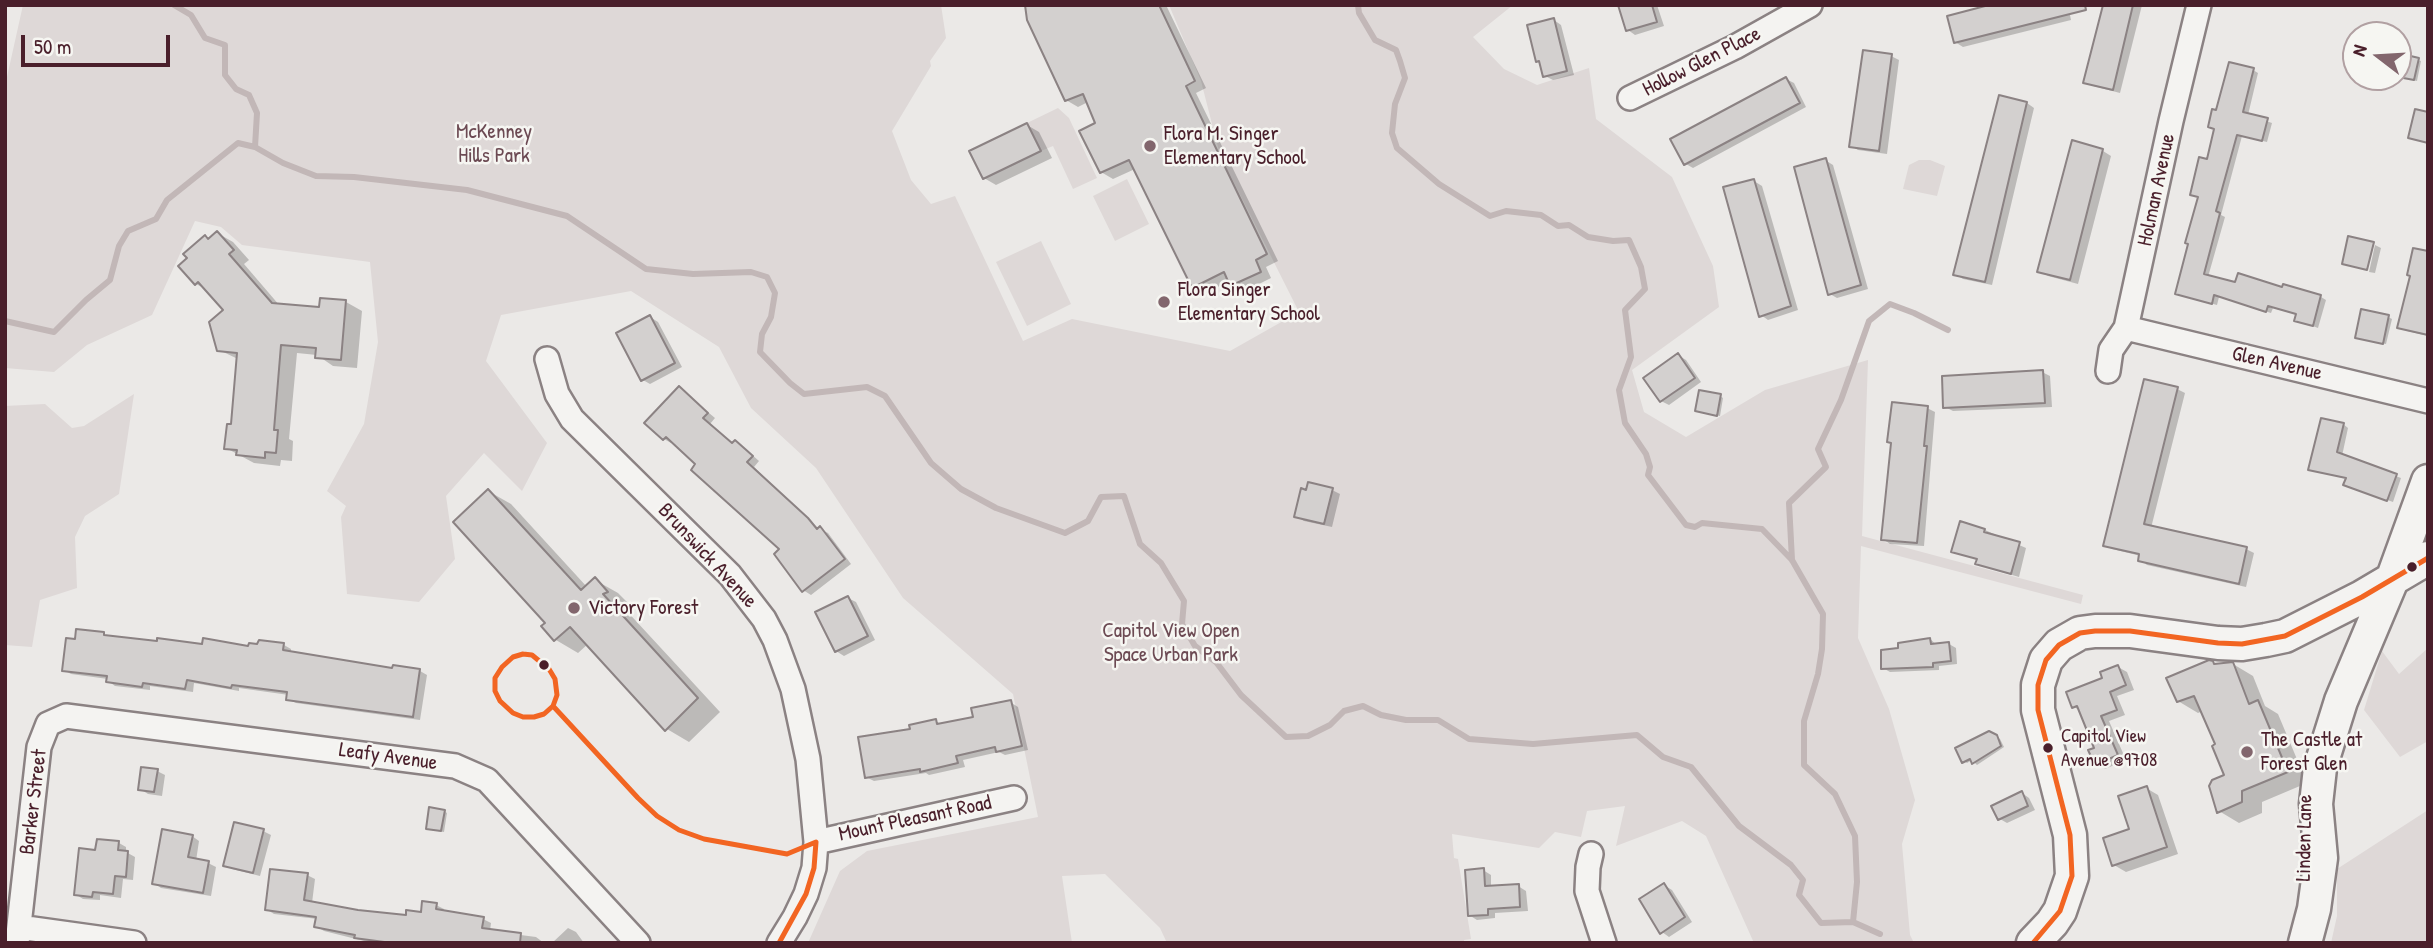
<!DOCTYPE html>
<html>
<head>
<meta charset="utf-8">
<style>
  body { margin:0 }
  #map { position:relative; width:2433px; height:948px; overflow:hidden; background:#ebe9e7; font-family:"Patrick Hand",sans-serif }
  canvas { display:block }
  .frame { position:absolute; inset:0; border:7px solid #4a1f2b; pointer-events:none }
  .north { position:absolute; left:2342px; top:21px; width:70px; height:70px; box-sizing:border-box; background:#f6f6f2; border:2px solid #b1a0a2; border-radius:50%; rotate:287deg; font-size:19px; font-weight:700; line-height:28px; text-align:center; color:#4a1f2b }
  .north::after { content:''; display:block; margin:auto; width:24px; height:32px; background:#82666d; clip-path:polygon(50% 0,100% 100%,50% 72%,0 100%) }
  .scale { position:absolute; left:21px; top:35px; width:149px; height:32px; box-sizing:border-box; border:4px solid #4a1f2b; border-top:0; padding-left:9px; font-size:21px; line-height:24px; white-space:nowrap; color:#4a1f2b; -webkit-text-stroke:5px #f6f6f2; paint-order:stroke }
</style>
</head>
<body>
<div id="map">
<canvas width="2433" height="948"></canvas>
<div class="frame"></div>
<div class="north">N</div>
<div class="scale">50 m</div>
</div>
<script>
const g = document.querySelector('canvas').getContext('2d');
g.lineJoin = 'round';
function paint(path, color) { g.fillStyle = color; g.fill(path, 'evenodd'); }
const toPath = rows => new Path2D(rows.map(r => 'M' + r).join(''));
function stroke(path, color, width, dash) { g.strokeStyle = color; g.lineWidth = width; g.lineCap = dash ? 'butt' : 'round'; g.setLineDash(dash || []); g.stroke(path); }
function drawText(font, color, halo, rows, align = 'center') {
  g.font = font + ' "Patrick Hand",sans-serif'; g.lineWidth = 5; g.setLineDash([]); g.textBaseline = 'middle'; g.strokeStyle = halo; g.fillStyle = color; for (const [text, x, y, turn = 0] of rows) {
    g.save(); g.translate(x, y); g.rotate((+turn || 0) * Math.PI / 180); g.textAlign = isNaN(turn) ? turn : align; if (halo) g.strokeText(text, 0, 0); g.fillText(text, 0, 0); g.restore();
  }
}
const green = toPath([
  [23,5,941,5,946,38,930,61,931,66,892,131,911,180,931,204,955,196,1023,341,1072,319,1230,351,1299,312,1220,155,1201,81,1169,5,1513,5,1473,37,1504,69,1537,85,1589,68,1596,119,1672,177,1713,266,1719,307,1632,370,1644,412,1686,437,1765,390,1868,360,1862,536,2083,595,2081,604,1861,546,1858,638,1889,709,1915,800,1902,844,1910,935,1914,943,1754,943,1706,836,1682,821,1616,846,1625,806,1587,811,1581,837,1555,832,1539,848,1452,834,1454,858,1458,859,1471,939,1464,940,1464,943,1167,943,1160,928,1105,874,1062,876,1072,943,808,943,840,871,867,851,1038,817,1013,694,903,598,816,468,751,408,719,347,631,291,501,315,486,361,547,443,522,491,484,453,446,496,455,559,419,602,347,594,341,517,346,506,327,491,364,424,378,342,370,262,242,245,221,227,195,221,152,315,87,345,54,372,5,368,5,86],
  [1058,108,1069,118,1097,178,1073,189,1053,146,1041,151,1027,123],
  [1919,160,1930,160,1945,166,1937,196,1903,189,1909,165],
  [1127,179,1149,224,1115,241,1093,196],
  [1041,241,1071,304,1027,326,996,262],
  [134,394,119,494,85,516,75,537,77,588,40,600,32,647,5,645,5,406,45,404,72,428,84,426],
  [2428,648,2428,741,2400,757,2364,710,2382,651,2399,674],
  [2428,810,2428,943,2331,943,2337,916,2337,869]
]);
const shadow = toPath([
  [1029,5,1166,5,1206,88,1196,93,1278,261,1266,267,1271,278,1243,292,1232,285,1230,281,1205,293,1193,286,1135,169,1113,179,1101,172,1097,124,1088,102,1078,107,1066,100],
  [1620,5,1657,5,1664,26,1635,35,1628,30],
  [2068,5,2071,20,1963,47,1955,42],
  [2105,5,2142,5,2120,93,2093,86,2085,82],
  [1554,20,1561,25,1574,75,1553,80,1545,76,1542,63,1537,61],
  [2398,55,2421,61,2417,81,2398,77],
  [1891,56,1899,60,1887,154,1858,150,1851,146],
  [2253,70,2258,73,2248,115,2272,123,2267,142,2242,136,2221,215,2225,217,2208,277,2236,285,2284,289,2284,286,2321,297,2326,300,2318,328,2296,320,2298,315,2273,308,2271,313,2219,297,2217,305,2177,294,2200,198,2192,194,2208,161,2218,112],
  [1786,79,1794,83,1806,107,1693,168,1686,164],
  [2027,103,2034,108,1992,285,1963,279,1955,274],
  [1027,125,1039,132,1052,158,996,185,984,178],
  [2073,143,2103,151,2111,156,2078,284,2048,276,2039,271],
  [1825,160,1833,165,1868,289,1837,298,1830,294],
  [1754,181,1762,186,1798,310,1768,320,1761,315],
  [217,233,233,242,249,260,244,264,280,306,321,309,346,302,362,311,357,368,333,366,317,355,297,353,289,439,293,441,292,461,281,460,280,466,254,463,226,448,233,425,238,359,219,350,225,310,208,290,196,284,189,258,205,237,210,240],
  [2375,245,2381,248,2375,273,2369,272],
  [2428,248,2428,336,2407,331,2399,327],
  [650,317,658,322,682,367,650,384,643,380],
  [2388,317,2392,319,2386,344,2360,339],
  [1678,355,1686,360,1701,382,1669,405,1661,401],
  [2042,372,2050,376,2052,407,1953,411,1945,407],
  [679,388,715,418,710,424,733,444,735,442,742,446,759,461,754,467,819,529,828,533,851,564,811,595,803,590,782,549,698,464,673,441,671,443,664,439],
  [2177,389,2185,393,2151,528,2246,549,2254,553,2246,587,2147,565,2140,560,2141,556,2112,549,2105,545],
  [1720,396,1723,398,1720,416,1700,412],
  [1927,408,1935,412,1924,546,1890,544,1883,539],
  [2343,424,2348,428,2342,456,2401,478,2393,502,2351,487,2347,479,2310,469],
  [1332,490,1340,494,1332,527,1304,521,1296,516],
  [488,491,511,504,587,587,595,580,618,593,630,605,624,608,720,712,689,742,667,729,588,644,578,653,556,640,543,626,547,623],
  [1961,524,1985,530,2026,548,2019,577,1985,567,1977,563,1978,560,1953,551],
  [848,598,856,602,875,640,844,656,836,651],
  [103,634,109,637,203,646,250,648,258,646,260,642,284,645,291,649,291,653,394,670,420,671,427,675,420,720,296,703,288,699,289,695,239,688,239,691,194,683,193,692,150,686,150,690,115,686,108,681,108,679,71,674,64,670,77,641],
  [1930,639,1937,645,1949,644,1956,648,1957,664,1939,666,1939,670,1890,672,1883,668,1900,650],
  [2212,663,2217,665,2233,664,2253,676,2265,706,2278,714,2307,783,2262,802,2262,813,2239,823,2219,811,2226,776,2217,745,2203,711,2198,713,2178,701],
  [2118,667,2127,672,2134,690,2117,696,2125,715,2109,721,2126,760,2105,769,2096,764,2096,749,2081,711,2074,707],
  [1010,702,1018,707,1028,750,1005,755,999,752,963,760,965,767,929,775,926,773,874,781,866,777,912,730,936,721,942,725,975,718],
  [1989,733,2000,739,2004,747,1977,765,1972,760,1967,763,1964,761],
  [157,771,165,775,162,796,148,794,140,789],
  [2146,788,2158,795,2178,854,2126,872,2114,865],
  [2022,793,2029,798,2035,810,2007,823,2000,819],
  [444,811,447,813,444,832,431,830],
  [263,831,271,835,260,876,232,869,225,865],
  [192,836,199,841,196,861,208,863,216,867,211,896,161,888,154,883],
  [119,843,126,847,126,852,135,857,133,880,123,879,121,898,100,895,100,900,83,899,75,894],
  [1483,870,1491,875,1491,888,1518,886,1526,891,1528,911,1495,913,1495,918,1477,920,1469,915],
  [307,875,315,879,312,903,358,912,407,917,422,914,436,905,444,909,444,912,483,919,491,923,490,931,536,937,544,943,372,943,324,931,316,926,318,919,274,914,266,909],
  [1664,885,1672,890,1692,922,1669,937,1662,932],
  [568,928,576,932,584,943,552,943]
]);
const stream = toPath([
  [174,5,191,15,205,38,225,45,225,75,236,89,249,95,257,113,255,147,283,163,316,176,354,177,467,190,567,216,646,269,693,274,751,272,767,277,775,293,771,317,762,334,760,352,790,383,804,394,867,387,885,396,931,463,961,489,996,508,1065,533,1088,521,1101,497,1124,496,1140,544,1161,563,1184,601,1182,624,1195,646,1216,662,1241,695,1286,737,1308,736,1330,725,1344,711,1363,706,1381,715,1406,720,1438,720,1469,739,1533,744,1637,735,1663,757,1691,767,1739,826,1791,865,1803,880,1799,895,1821,923,1853,922,1880,934],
  [1358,5,1359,13,1375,40,1396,50,1400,61,1405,78,1395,104,1392,133,1397,148,1439,184,1490,216,1506,211,1541,215,1558,226,1569,225,1588,237,1613,241,1629,240,1641,267,1645,289,1625,310,1631,357,1619,390,1625,423,1646,454,1650,467,1648,475,1686,525,1695,527,1702,523,1762,529,1792,560,1823,614,1822,649,1818,674,1804,721,1804,765,1835,794,1855,836,1857,882,1853,922],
  [5,321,54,332,86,300,110,280,119,246,128,231,156,219,167,200,238,143,255,147],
  [1792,560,1789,503,1826,467,1818,449,1841,400,1869,321,1890,304,1914,313,1948,330]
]);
const building = toPath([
  [1025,5,1159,5,1195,81,1186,86,1267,254,1256,260,1261,272,1230,286,1224,272,1192,288,1129,160,1100,173,1079,131,1095,123,1083,94,1065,101,1027,20,1025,5],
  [1618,5,1652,5,1657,22,1626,31,1618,5],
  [1989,5,2085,5,2086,10,1954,43,1947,16,1989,5],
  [2103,5,2133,5,2113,90,2083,83,2103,5],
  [1554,18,1567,71,1543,77,1539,61,1536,62,1527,25,1554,18],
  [1863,50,1892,54,1879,151,1849,147,1863,50],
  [2398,53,2419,58,2414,80,2398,77,2398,53],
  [2229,62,2254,68,2243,112,2268,118,2262,141,2237,135,2216,211,2220,213,2204,274,2235,282,2238,273,2282,287,2283,284,2321,295,2313,326,2294,321,2296,314,2268,306,2266,312,2214,295,2212,304,2175,294,2188,244,2185,243,2198,197,2190,195,2199,157,2207,159,2214,129,2208,127,2212,109,2216,110,2229,62],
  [1786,77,1800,103,1684,165,1670,139,1786,77],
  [1999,95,2027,102,1985,282,1953,275,1999,95],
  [2415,109,2428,112,2428,143,2408,138,2415,109],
  [1027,123,1041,151,983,179,969,151,1027,123],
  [2072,140,2103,149,2070,280,2037,272,2072,140],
  [1826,158,1861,285,1828,295,1794,167,1826,158],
  [1754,179,1791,306,1759,317,1723,187,1754,179],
  [217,231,234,250,229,254,272,303,319,307,320,298,346,300,341,360,315,358,316,348,281,345,274,430,278,430,276,453,265,452,265,458,236,455,237,450,224,449,227,424,231,424,237,353,217,351,209,322,223,310,198,282,195,285,178,266,187,258,183,254,205,235,208,239,217,231],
  [2348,236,2374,242,2367,270,2342,264,2348,236],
  [2413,248,2428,251,2428,335,2397,328,2410,276,2407,275,2413,248],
  [2361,309,2389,315,2383,344,2355,338,2361,309],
  [650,315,675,363,641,381,616,333,650,315],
  [1678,353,1695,378,1660,402,1643,378,1678,353],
  [2043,370,2045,403,1943,408,1942,376,2043,370],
  [2144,379,2178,387,2144,524,2247,547,2239,584,2138,561,2139,554,2103,546,2144,379],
  [679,386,708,413,703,418,732,443,735,440,753,456,747,462,808,518,817,529,820,526,845,559,802,592,774,554,779,549,691,470,695,464,666,437,663,440,644,423,679,386],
  [1699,390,1721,394,1717,416,1695,411,1699,390],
  [1892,402,1928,406,1924,446,1927,446,1917,543,1881,540,1891,443,1887,442,1892,402],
  [2321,418,2344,423,2337,452,2397,474,2387,501,2343,485,2346,478,2308,470,2321,418],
  [1308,482,1333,488,1324,524,1294,517,1301,488,1306,490,1308,482],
  [488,489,581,590,595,577,608,592,603,594,698,698,665,731,570,627,554,641,541,626,545,623,453,522,488,489],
  [1960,521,1985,529,1984,532,2020,542,2011,574,1975,564,1977,559,1951,552,1960,521],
  [848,596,868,636,835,652,815,612,848,596],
  [76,629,104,632,104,635,157,641,157,638,202,644,203,638,248,646,249,643,257,644,259,640,284,643,283,650,392,668,393,665,420,669,413,717,286,700,287,692,232,685,231,688,187,680,185,689,143,683,142,687,106,682,107,676,62,671,66,638,75,639,76,629],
  [1930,638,1931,644,1949,642,1951,661,1933,663,1933,667,1881,669,1881,650,1898,648,1898,643,1930,638],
  [2209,660,2213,661,2214,664,2233,662,2249,704,2258,700,2288,772,2242,791,2242,802,2217,813,2209,786,2212,780,2224,775,2212,746,2215,744,2194,696,2177,702,2166,678,2209,660],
  [2118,665,2126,685,2110,692,2117,710,2101,716,2118,755,2095,765,2088,750,2094,748,2077,706,2072,708,2066,692,2102,678,2100,672,2118,665],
  [1011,700,1022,746,996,752,995,747,956,756,958,763,920,772,920,769,865,778,858,737,910,729,909,725,936,719,937,724,973,717,971,708,1011,700],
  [1989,731,1997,735,2001,746,1972,764,1970,759,1962,763,1955,748,1989,731],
  [141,767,158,769,154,792,138,790,141,767],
  [2147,786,2167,847,2112,866,2103,838,2129,829,2118,796,2147,786],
  [2022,791,2028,806,1998,820,1991,806,2022,791],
  [429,807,445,810,441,831,426,829,429,807],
  [234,822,264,829,253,873,223,866,234,822],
  [162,829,193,835,188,857,209,861,203,893,152,884,162,829],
  [97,839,119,841,118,850,128,851,126,877,115,876,113,894,93,892,92,897,74,895,79,848,95,850,97,839],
  [1484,868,1485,886,1519,884,1520,907,1488,909,1488,915,1468,916,1465,870,1484,868],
  [270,869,308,873,304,900,358,910,406,915,406,910,421,912,422,901,437,903,436,909,484,917,482,928,521,933,520,943,392,943,354,938,355,935,314,927,316,917,265,910,270,869],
  [1664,883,1685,917,1660,934,1639,899,1664,883]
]);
const street = toPath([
  [1630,98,1735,47,1810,5],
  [2126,328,2428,401],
  [547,359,557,394,572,419,730,575,764,619,775,640,793,689,808,759,816,842,814,868,806,894,795,917,779,943],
  [2108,371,2111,350,2126,328,2171,121,2199,5],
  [816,842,1014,798],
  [1591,854,1588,867,1587,891,1604,943],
  [19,927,134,943],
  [17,943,39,747,48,724,66,716,455,766,487,780,638,943]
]);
const secondary = toPath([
  [2033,943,2052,923,2060,911,2072,876,2070,835,2038,710,2038,685,2046,660,2059,645,2080,633,2095,631,2130,631,2218,643,2242,644,2266,640,2285,636,2362,597,2428,558],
  [2305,943,2314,909,2321,858,2316,804,2320,768,2341,701,2392,580,2428,481]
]);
const bus1 = toPath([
  [523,654,532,655,549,669,555,679,557,695,553,706,544,714,534,717,523,717,513,713,500,701,495,691,495,678,502,667,513,657,523,654],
  [553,706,638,798,657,816,679,830,704,839,787,854,816,842,814,868,806,894,779,943],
  [2033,943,2060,911,2072,876,2070,835,2038,710,2038,685,2046,660,2059,645,2080,633,2095,631,2130,631,2218,643,2242,644,2285,636,2362,597,2428,558]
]);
const markers = [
  [1150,146,7,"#82666d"],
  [1164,302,7,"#82666d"],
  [2412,567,6,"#4a1f2b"],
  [574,608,7,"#82666d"],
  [544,665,6,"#4a1f2b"],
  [2048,748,6,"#4a1f2b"],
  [2247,752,7,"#82666d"]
];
const busNames = [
  ["Capitol View",2061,737],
  ["Avenue @9708",2061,761]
];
const streetNames = [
  ["Hollow Glen Place",1702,62,-27],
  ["Holman Avenue",2157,190,-78],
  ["Glen Avenue",2277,364,13],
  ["Brunswick Avenue",707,556,47],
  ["Leafy Avenue",388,757,8],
  ["Barker Street",34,802,-83],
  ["Mount Pleasant Road",915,819,-12],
  ["Linden Lane",2305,838,-89]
];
const parkNames = [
  ["McKenney",494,132],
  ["Hills Park",494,156],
  ["Capitol View Open",1171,631],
  ["Space Urban Park",1171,655]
];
const poiNames = [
  ["Flora M. Singer",1164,134],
  ["Elementary School",1164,158],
  ["Flora Singer",1178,290],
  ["Elementary School",1178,314],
  ["Victory Forest",588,608],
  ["The Castle at",2261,740],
  ["Forest Glen",2261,764]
];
paint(green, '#ded8d7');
paint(shadow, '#0003');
stroke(stream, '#c2b7b7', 6);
paint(building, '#d3d0cf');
stroke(building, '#8b8283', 2);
stroke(street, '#8b8283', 28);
stroke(secondary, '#8b8283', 37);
stroke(street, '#f4f3f1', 23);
stroke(secondary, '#f4f3f1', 32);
stroke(bus1, '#f26522', 5);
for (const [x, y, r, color] of markers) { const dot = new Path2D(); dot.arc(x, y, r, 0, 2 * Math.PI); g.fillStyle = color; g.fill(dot); stroke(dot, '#f6f6f2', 2.5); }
drawText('19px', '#4a1f2b', '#f6f6f2', busNames, 'left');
drawText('21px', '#4a1f2b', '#f6f6f2', streetNames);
drawText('21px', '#6c4a53', '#f6f6f2', parkNames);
drawText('21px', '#4a1f2b', '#f6f6f2', poiNames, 'left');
</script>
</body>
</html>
